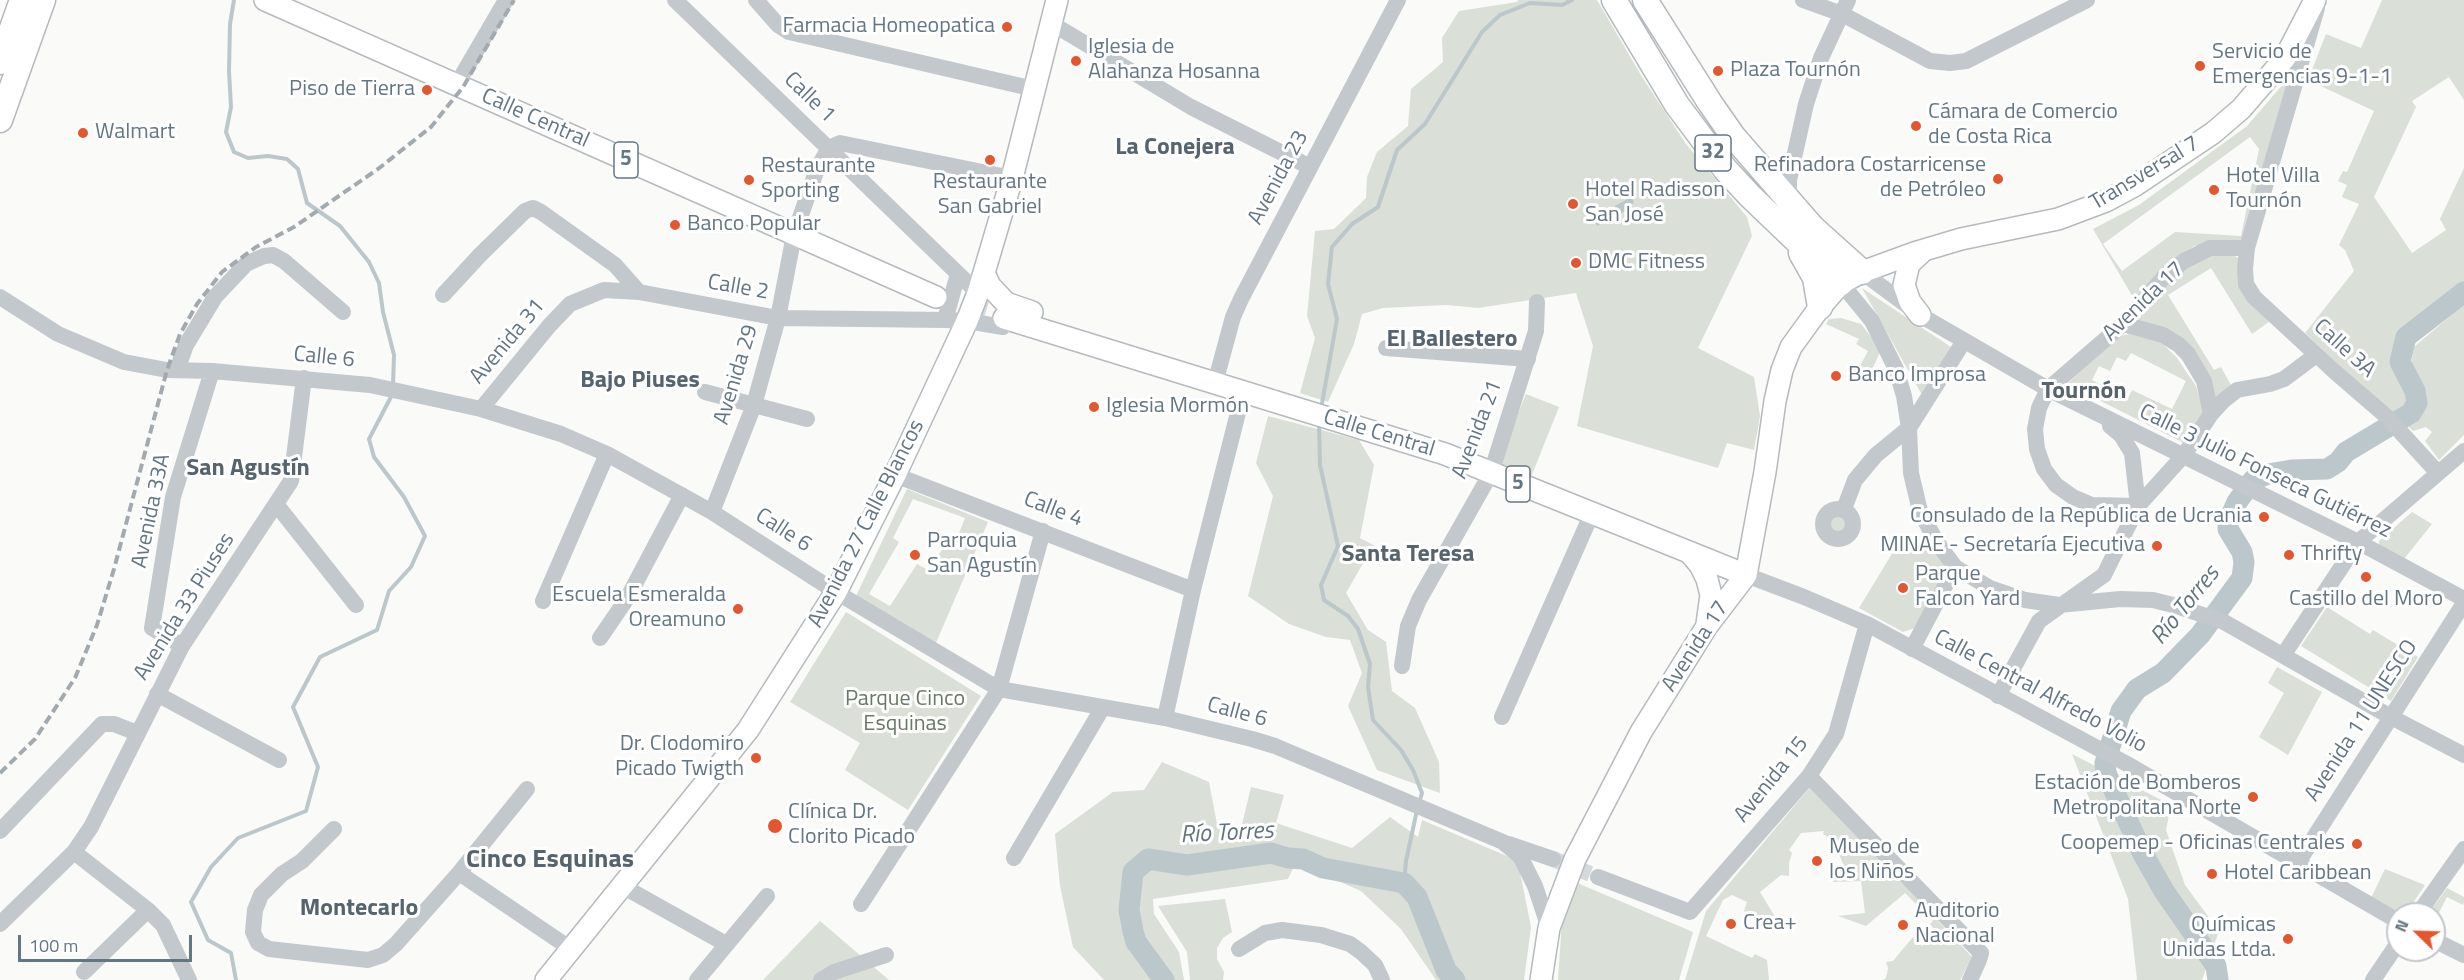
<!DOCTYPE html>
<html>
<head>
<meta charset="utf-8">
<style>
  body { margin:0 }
  #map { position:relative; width:2464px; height:980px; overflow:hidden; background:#fafaf8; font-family:"Titillium Web",sans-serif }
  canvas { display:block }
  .north { position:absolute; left:2386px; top:902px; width:60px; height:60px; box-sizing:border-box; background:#fff; border:2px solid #c1c8cd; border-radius:50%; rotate:293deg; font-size:16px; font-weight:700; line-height:24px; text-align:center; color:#657683 }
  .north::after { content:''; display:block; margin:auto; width:21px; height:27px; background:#e4572e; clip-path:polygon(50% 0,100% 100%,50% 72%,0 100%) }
  .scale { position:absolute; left:18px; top:935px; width:174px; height:27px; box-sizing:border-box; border:3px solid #657683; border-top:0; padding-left:8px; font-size:18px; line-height:21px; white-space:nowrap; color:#657683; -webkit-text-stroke:4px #fff; paint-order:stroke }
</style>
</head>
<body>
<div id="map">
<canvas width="2464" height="980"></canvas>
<div class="north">N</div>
<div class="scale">100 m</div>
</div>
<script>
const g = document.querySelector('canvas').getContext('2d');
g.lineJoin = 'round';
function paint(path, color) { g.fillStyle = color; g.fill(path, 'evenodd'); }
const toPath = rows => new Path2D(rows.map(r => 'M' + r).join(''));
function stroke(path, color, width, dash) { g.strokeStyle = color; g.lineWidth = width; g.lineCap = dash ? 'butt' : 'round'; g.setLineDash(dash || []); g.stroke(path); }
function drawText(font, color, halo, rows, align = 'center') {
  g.font = font + ' "Titillium Web",sans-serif'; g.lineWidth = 6; g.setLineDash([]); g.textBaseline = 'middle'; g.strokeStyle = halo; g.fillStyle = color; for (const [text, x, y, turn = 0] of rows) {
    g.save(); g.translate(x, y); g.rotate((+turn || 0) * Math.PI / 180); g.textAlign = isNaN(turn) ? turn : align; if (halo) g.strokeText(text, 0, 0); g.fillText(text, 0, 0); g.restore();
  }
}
const green = toPath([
  [1518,0,1597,0,1642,77,1686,144,1747,217,1752,236,1698,348,1754,377,1760,416,1754,450,1727,443,1718,468,1577,426,1593,346,1576,293,1478,308,1446,305,1383,308,1362,314,1354,344,1328,402,1300,393,1315,338,1307,316,1315,231,1334,229,1366,198,1367,177,1377,152,1408,126,1411,89,1443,62,1442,38,1459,11,1517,2],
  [2382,0,2464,0,2464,100,2449,77,2412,101,2416,107,2374,197,2412,253,2446,230,2440,219,2464,168,2464,292,2406,337,2400,362,2413,400,2409,404,2408,409,2395,418,2305,333,2354,271,2345,250,2339,245,2359,204,2342,197,2347,185,2338,181,2343,171,2347,172,2374,111,2308,80,2326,34,2361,48],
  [2296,69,2243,243,2222,241,2194,246,2174,260,2134,299,2093,229,2139,205,2247,126],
  [2250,137,2259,149,2241,236,2175,232,2122,271,2103,244],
  [2227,252,2238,258,2238,266,2270,321,2252,334,2211,268,2168,295,2214,370,2221,367,2232,387,2213,403,2207,375,2134,320,2170,277,2196,260],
  [1862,288,1951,347,1922,395],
  [2464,304,2464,435,2439,460,2425,441,2432,432,2426,427,2413,431,2406,424,2421,411,2421,389,2410,372,2414,347],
  [1841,318,1861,324,1881,350,1870,374,1859,368,1868,351,1856,344,1859,339,1826,324,1829,319],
  [2129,334,2161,342,2177,358,2196,386,2205,417,2184,443,2067,384,2116,337],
  [2131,353,2186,381,2172,409,2132,390,2128,398,2092,380,2099,366,2110,371,2117,357,2126,361],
  [1526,394,1559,407,1531,477,1498,464],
  [1268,416,1359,440,1374,465,1360,538,1379,548,1362,565,1346,593,1368,630,1386,642,1392,691,1415,708,1439,762,1440,793,1377,770,1348,706,1362,673,1350,640,1326,637,1289,624,1248,596,1273,496,1256,463],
  [907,489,988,522,935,645,856,596],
  [913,499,965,518,954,546,946,544,928,570,917,564,890,606,869,594,899,542,893,538],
  [2412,512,2432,524,2404,559,2379,545,2379,541],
  '1827 524a11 11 0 1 1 22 0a11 11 0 1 1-22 0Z',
  [1930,539,1945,568,1915,628,1903,632,1859,608,1893,552],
  [2327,607,2370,634,2373,630,2418,657,2391,701,2301,646],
  [846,612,981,696,908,810,845,770,860,743,790,702],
  [2277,667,2322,692,2288,755,2259,737,2284,693,2268,683],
  [2072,754,2171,805,2166,830,2185,885,2219,931,2202,980,2137,980,2128,899],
  [1162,762,1209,782,1218,829,1240,833,1251,787,1284,795,1276,823,1352,848,1390,817,1418,837,1422,820,1514,859,1519,867,1531,927,1524,980,1436,980,1401,929,1361,891,1331,878,1324,872,1295,864,1288,879,1153,899,1154,914,1179,952,1184,980,1104,980,1073,947,1060,886,1055,834,1113,792,1144,790],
  [1811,786,1972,957,1960,980,1881,980,1885,979,1887,974,1888,968,1886,962,1893,961,1913,937,1922,946,1937,932,1930,924,1933,921,1905,893,1866,926,1838,916,1865,913,1861,881,1833,882,1831,867,1844,866,1836,847,1838,844,1823,834,1824,831,1801,833,1789,850,1792,853,1789,863,1789,876,1781,875,1760,892,1777,920,1769,925,1744,911,1747,902,1732,895,1723,900,1706,936,1752,958,1755,954,1767,960,1769,980,1685,980,1706,911],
  [2385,869,2425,885,2407,912,2397,911,2371,898],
  [1575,882,1693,932,1679,980,1558,980,1562,921],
  [2447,888,2464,897,2464,902,2463,905,2447,897,2434,922,2434,914,2428,914],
  [1225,899,1232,932,1223,938,1217,948,1217,959,1224,972,1223,980,1190,980,1187,952,1158,906],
  [820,921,889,980,763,980]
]);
const water = toPath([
  [1631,197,1634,202,1627,210,1597,226,1594,219,1615,209,1615,206]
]);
const stream = toPath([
  [234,0,230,24,229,71,231,107,226,132,234,152,248,158,268,156,287,159,298,169,307,203,340,226,369,262,379,283,383,312,394,355,393,385],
  [1321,409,1337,319,1328,284,1332,247,1352,224,1378,207,1397,150,1425,124,1482,32,1500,15,1530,3,1562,5,1572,0],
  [1319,422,1320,465,1338,546,1321,585,1324,600,1348,616,1358,629,1370,664,1368,687,1373,720,1401,750,1413,770,1422,793,1419,803],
  [1404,883,1406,861,1417,810],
  [236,980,231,953,208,940,191,902,211,867,238,838,306,811,318,767,293,707,320,657,377,630,389,591,411,567,425,536,404,497,374,457,369,439,392,395]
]);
const river = toPath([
  [1164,980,1136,942,1133,931,1129,910,1133,872,1148,859,1187,865,1271,853,1288,858,1303,859,1323,868,1404,883,1417,897,1446,970,1455,980],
  [2218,980,2216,966,2164,891,2142,852,2106,773,2105,763,2121,711,2137,689,2163,673,2200,635,2242,578,2244,562,2242,552,2228,529,2228,522,2237,502,2253,480,2268,474,2292,470,2327,469,2338,462,2346,452,2411,413,2417,403,2415,391,2400,362,2406,337,2464,292]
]);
const minorTunnel = toPath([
  [1553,859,1598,877]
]);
const majorTunnel = toPath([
  [936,297,1004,318]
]);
const minor = toPath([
  [675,0,978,293],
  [756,0,778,25,789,32,1034,89],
  [1803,0,1842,14,1930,61,1950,63,1966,61,2087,0],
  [1051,23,1191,107,1310,167],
  [457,84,506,0],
  [829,148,840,143,1012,178],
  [1789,202,1789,180,1806,104,1821,58,1848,0],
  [2247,248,2245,269,2246,284,2254,297,2335,372,2386,416,2438,473],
  [1862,272,1920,315,2048,389,2358,542,2464,599],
  [1841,283,1872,321,1896,369,1904,396,1909,428,1911,473,1920,511,1936,541,1955,567,1990,588,2025,600,2059,605,2120,599,2153,600,2173,605,2224,622,2391,717,2464,755],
  [443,295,480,255,525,211,533,208,541,212,615,265,639,292],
  [0,297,58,334,124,362,167,370,212,371,370,385,481,409,561,434,607,454,712,512,836,592,999,689,1165,718,1252,739,1275,746,1503,842,1520,856,1535,886,1549,928],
  [945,320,958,274],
  [2123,324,2163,335,2179,345,2188,354,2204,381,2211,414],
  [1386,348,1528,359],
  [177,370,186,345,215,297,246,264,264,256,273,255,284,261,343,312],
  [1215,383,1233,317,1241,299,1398,0],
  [705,392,807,419],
  [481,409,549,326,570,304,604,290,639,292,778,318,945,320,967,321,1003,327],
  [2110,426,2121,435,2132,453,2138,506],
  [895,475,1193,590],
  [276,504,356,605],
  [2138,506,2092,505,2073,497,2056,485,2044,469,2037,449,2035,429,2039,408,2048,389,2123,324,2165,276,2184,261,2210,248,2247,248,2317,8],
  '1823 524a15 15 0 1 1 30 0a15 15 0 1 1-30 0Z',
  [1844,509,1855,480,1876,455,1909,428,1964,341],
  [712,512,754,405,778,318,794,235,817,169,829,148],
  [1746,575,1804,597,1867,624,2127,764,2398,921],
  [543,601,607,454],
  [600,638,628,597,682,495],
  [182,646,152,628,173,497,212,371],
  [1912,649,1955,567],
  [2284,654,2358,542,2464,451],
  [1402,666,1408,626,1419,600,1491,473,1536,331,1537,302],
  [157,694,279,760],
  [1998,696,2039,621,2104,575,2138,506,2184,455,2211,414,2223,401,2237,390,2270,384,2284,379,2316,355],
  [1502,717,1592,513],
  [1165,718,1193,590,1243,393],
  [1809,776,1977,949,1981,953,1979,960,1970,980],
  [334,829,302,861,282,874,261,895,255,910,253,932,258,943,269,949,368,960,383,955,396,944,459,873,527,789],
  [0,831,102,724,114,724,137,733],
  [1509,844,1553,859],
  [74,852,148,910,163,925,189,980],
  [1014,858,1103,707],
  [2297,864,2464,603],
  [459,873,571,949],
  [1598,877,1690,912,1809,776,1836,734,1867,624],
  [624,887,726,944],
  [861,904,999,689,1043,531],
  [2418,914,2464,849],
  [0,924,74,852,91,827,182,646,291,481,304,378],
  [2434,940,2464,955],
  [1239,949,1265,933,1282,930,1321,935,1350,944,1361,952,1375,965,1382,980],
  [84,972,148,910],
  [697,980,767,896],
  [821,980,834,972,886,955],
  [2373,980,2398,943]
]);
const major = toPath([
  [265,0,936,297],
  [985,275,990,286,1006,303,1032,312],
  [1920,315,1910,302,1904,285,1909,264,1924,250],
  [1004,318,1445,454,1746,575],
  [1689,552,1700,565,1707,579,1711,595,1707,624],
  [546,980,748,730,836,592,895,475,967,321,978,293,1012,178,1057,0],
  [1541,980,1549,928,1575,859,1641,732,1707,626,1746,575,1765,472,1775,401,1782,370,1791,347,1820,307,1841,283,1862,272,1914,253,1961,239,2058,219,2106,201,2134,186,2213,133,2241,109,2285,58,2315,0]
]);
const highway = toPath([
  [1614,0,1677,105,1725,169,1750,196,1841,283],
  [1645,0,1710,103,1733,136,1813,228,1862,272],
  [0,62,22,0],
  [0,120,43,0],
  [1801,253,1815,278,1820,307]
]);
const rail = toPath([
  [0,773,35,739,75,678,97,625,114,569,167,370,180,334,197,304,222,272,256,247,294,227,378,169,431,127,463,87,514,0]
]);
const markers = [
  [1007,27,6,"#e4572e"],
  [1076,61,6,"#e4572e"],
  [2200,66,6,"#e4572e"],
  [1718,71,6,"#e4572e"],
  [427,90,6,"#e4572e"],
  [1916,126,6,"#e4572e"],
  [83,133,6,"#e4572e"],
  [990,160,6,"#e4572e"],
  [1998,179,6,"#e4572e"],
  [749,180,6,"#e4572e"],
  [2214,190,6,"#e4572e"],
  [1573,204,6,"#e4572e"],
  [675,225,6,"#e4572e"],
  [1576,263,6,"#e4572e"],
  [1836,376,6,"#e4572e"],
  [1094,407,6,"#e4572e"],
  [2264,517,6,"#e4572e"],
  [2157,546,6,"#e4572e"],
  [915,555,6,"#e4572e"],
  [2289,555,6,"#e4572e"],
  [2366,577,6,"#e4572e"],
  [1903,588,6,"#e4572e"],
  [738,609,6,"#e4572e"],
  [756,758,6,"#e4572e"],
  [2253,797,6,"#e4572e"],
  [775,826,8,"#e4572e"],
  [2357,844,6,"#e4572e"],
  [1817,861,6,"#e4572e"],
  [2212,874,6,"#e4572e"],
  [1731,924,6,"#e4572e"],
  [1903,925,6,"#e4572e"],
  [2288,939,6,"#e4572e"]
];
const shields = [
  [1713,153,36],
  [626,160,24],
  [1518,484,24]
];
const shieldNames = [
  ["32",1713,153],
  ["5",626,160],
  ["5",1518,484]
];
const poiNames = [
  ["Farmacia Homeopatica",995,27,"right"],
  ["Iglesia de",1088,48],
  ["Alahanza Hosanna",1088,73],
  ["Servicio de",2212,53],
  ["Emergencias 9-1-1",2212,78],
  ["Plaza Tournón",1730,71],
  ["Piso de Tierra",415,90,"right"],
  ["Cámara de Comercio",1928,113],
  ["de Costa Rica",1928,138],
  ["Walmart",95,133],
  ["Refinadora Costarricense",1986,166,"right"],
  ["de Petróleo",1986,191,"right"],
  ["Restaurante",761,167],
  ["Sporting",761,192],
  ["Hotel Villa",2226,177],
  ["Tournón",2226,202],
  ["Restaurante",990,183,"center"],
  ["San Gabriel",990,208,"center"],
  ["Hotel Radisson",1585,191],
  ["San José",1585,216],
  ["Banco Popular",687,225],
  ["DMC Fitness",1588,263],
  ["Banco Improsa",1848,376],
  ["Iglesia Mormón",1106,407],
  ["Consulado de la República de Ucrania",2252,517,"right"],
  ["Parroquia",927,542],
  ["San Agustín",927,567],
  ["MINAE - Secretaría Ejecutiva",2145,546,"right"],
  ["Thrifty",2301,555],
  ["Parque",1915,575],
  ["Falcon Yard",1915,600],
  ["Escuela Esmeralda",726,596,"right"],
  ["Oreamuno",726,621,"right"],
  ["Castillo del Moro",2366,600,"center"],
  ["Dr. Clodomiro",744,745,"right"],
  ["Picado Twigth",744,770,"right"],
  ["Estación de Bomberos",2241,784,"right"],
  ["Metropolitana Norte",2241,809,"right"],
  ["Clínica Dr.",788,813],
  ["Clorito Picado",788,838],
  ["Coopemep - Oficinas Centrales",2345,844,"right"],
  ["Museo de",1829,848],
  ["los Niños",1829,873],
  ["Hotel Caribbean",2224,874],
  ["Auditorio",1915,912],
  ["Nacional",1915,937],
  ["Crea+",1743,924],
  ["Químicas",2276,926,"right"],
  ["Unidas Ltda.",2276,951,"right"]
];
const streetNames = [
  ["Calle 1",809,98,44],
  ["Calle Central",535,119,24],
  ["Transversal 7",2145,174,-31],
  ["Avenida 23",1279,178,-62],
  ["Calle 2",738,288,10],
  ["Avenida 17",2144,302,-44],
  ["Avenida 31",508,342,-50],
  ["Calle 3A",2344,349,42],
  ["Calle 6",324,358,6],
  ["Avenida 29",737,375,-73],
  ["Avenida 21",1478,430,-69],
  ["Calle Central",1379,434,17],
  ["Calle 3 Julio Fonseca Gutiérrez",2265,472,26],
  ["Calle 4",1053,510,21],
  ["Avenida 33A",152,511,-78],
  ["Avenida 27 Calle Blancos",867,524,-63],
  ["Calle 6",783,531,33],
  ["Avenida 33 Piuses",185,607,-58],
  ["Avenida 17",1696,647,-57],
  ["Calle Central Alfredo Volio",2040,692,28],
  ["Calle 6",1237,713,15],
  ["Avenida 11 UNESCO",2362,721,-57],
  ["Avenida 15",1772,780,-51]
];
const parkNames = [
  ["Parque Cinco",905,700],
  ["Esquinas",905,725]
];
const neighbourhoodNames = [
  ["La Conejera",1175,148],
  ["El Ballestero",1452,340],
  ["Bajo Piuses",640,381],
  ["Tournón",2084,392],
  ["San Agustín",248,469],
  ["Santa Teresa",1408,555],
  ["Montecarlo",359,909]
];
const waterNames = [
  ["Río Torres",2186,606,-51],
  ["Río Torres",1227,834,-3]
];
const quarterNames = [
  ["Cinco Esquinas",550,861]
];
paint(green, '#dadfd7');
paint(water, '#bbc7cb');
stroke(stream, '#bbc7cb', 4);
stroke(river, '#bbc7cb', 21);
stroke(minorTunnel, '#d5d9db', 16, [16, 8]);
stroke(majorTunnel, '#d5d9db', 21, [21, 10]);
stroke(major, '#b5babe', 24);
stroke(highway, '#b4b9bd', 27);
stroke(minor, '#c3c8cc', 16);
stroke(major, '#fff', 21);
stroke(highway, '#fff', 24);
stroke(rail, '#a2aab0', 4, [9, 4.5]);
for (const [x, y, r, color] of markers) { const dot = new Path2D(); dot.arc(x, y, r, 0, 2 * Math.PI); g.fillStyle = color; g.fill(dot); stroke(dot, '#fff', 2); }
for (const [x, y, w] of shields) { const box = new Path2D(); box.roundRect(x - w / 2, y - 18, w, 36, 4.5); g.fillStyle = '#fff'; g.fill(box); stroke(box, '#657683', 1.5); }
drawText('bold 21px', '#657683', null, shieldNames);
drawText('22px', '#657683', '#fff', poiNames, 'left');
drawText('22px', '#657683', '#fff', streetNames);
drawText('22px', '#687a64', '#fff', parkNames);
drawText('bold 24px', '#57646e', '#fff', neighbourhoodNames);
drawText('italic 24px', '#60757c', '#fff', waterNames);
drawText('bold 26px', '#57646e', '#fff', quarterNames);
</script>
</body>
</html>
